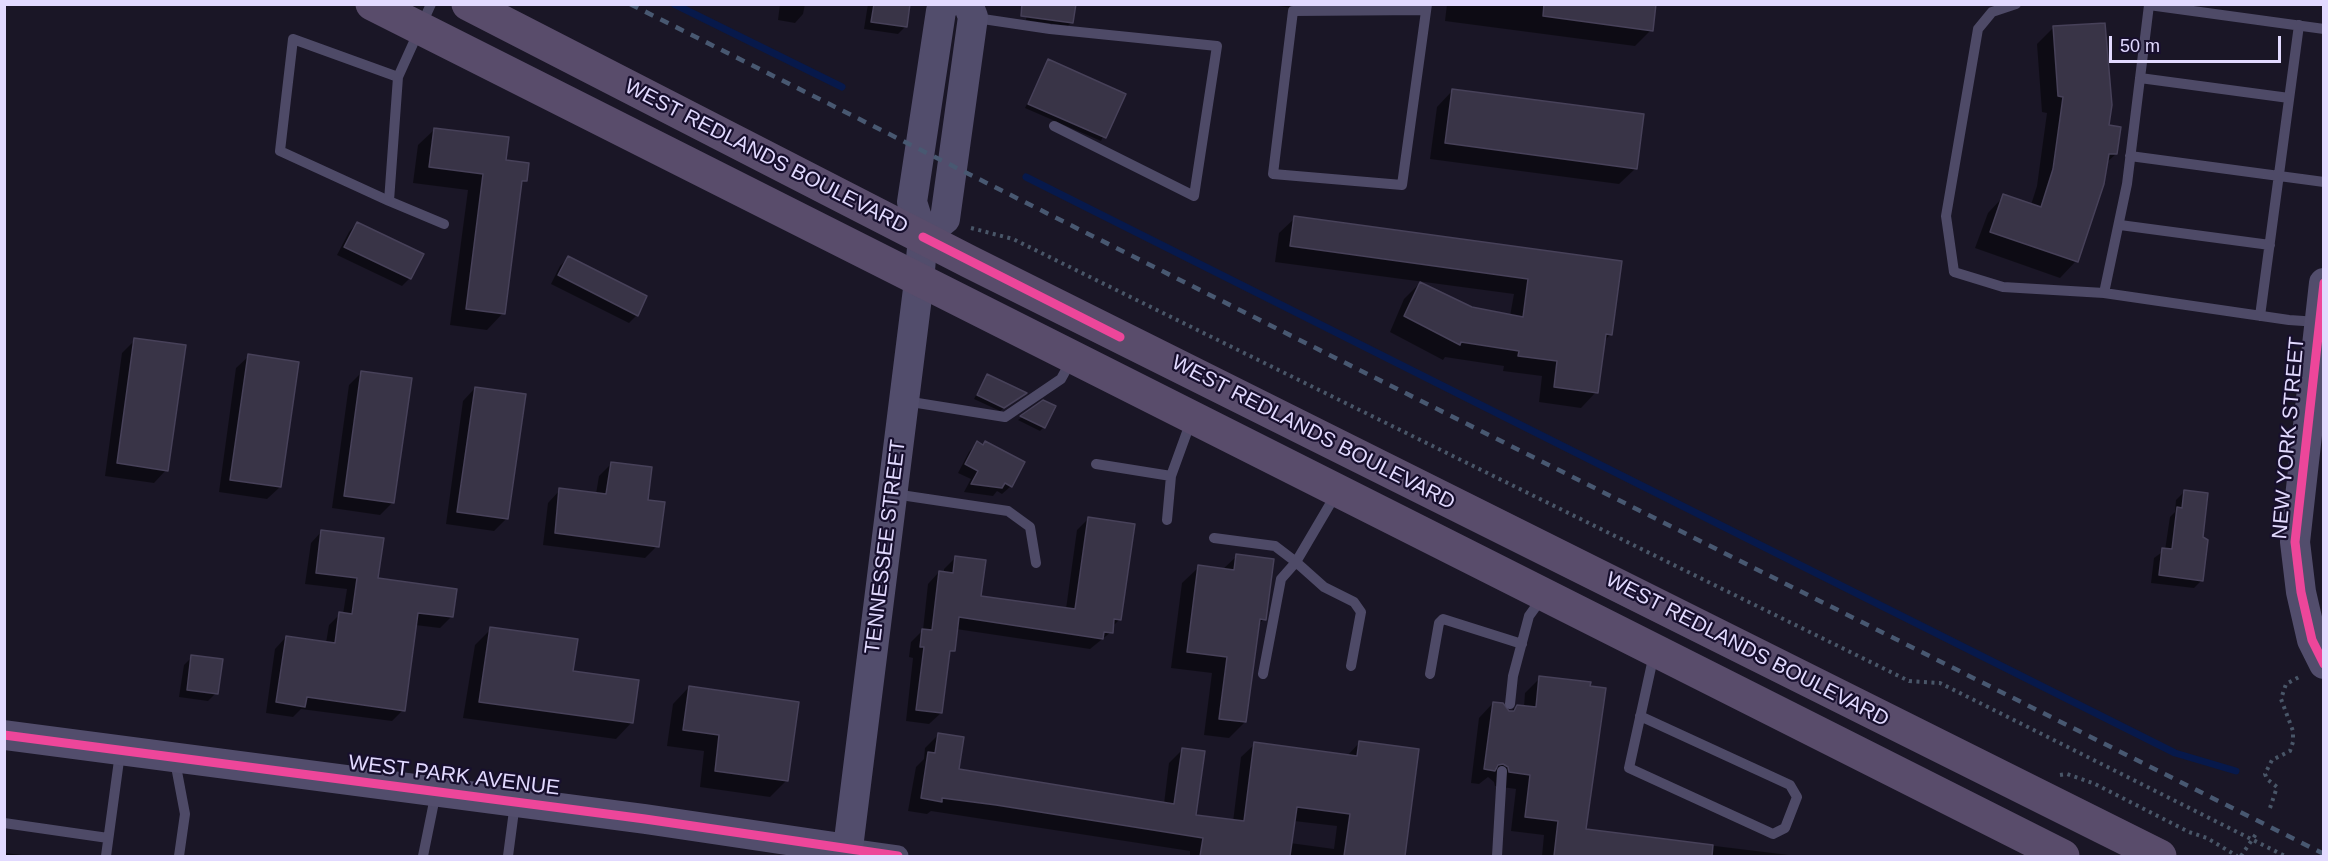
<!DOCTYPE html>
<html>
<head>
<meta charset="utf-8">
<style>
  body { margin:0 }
  #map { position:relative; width:2328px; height:861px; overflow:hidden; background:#1a1626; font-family:Arial,sans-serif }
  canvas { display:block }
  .frame { position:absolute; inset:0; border:6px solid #e2daff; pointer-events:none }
  .scale { position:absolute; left:2109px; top:36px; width:172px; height:27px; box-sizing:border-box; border:3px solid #e2daff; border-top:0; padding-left:8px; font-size:18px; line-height:21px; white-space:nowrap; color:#e2daff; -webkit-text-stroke:4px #170f2d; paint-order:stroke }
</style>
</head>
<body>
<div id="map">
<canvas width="2328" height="861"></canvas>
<div class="frame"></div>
<div class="scale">50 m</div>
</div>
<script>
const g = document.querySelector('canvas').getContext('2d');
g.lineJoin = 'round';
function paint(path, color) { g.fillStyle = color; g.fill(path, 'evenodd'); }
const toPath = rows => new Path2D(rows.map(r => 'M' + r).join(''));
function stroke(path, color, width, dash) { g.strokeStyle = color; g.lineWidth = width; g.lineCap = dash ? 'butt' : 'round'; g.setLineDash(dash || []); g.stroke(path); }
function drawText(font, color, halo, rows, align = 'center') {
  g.font = font + ' Arial,sans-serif'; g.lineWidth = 4.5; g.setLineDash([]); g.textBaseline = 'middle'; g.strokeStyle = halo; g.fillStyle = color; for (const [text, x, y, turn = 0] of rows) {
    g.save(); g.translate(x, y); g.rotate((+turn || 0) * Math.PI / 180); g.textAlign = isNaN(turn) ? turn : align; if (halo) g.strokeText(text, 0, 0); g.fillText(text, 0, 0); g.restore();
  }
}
const shadow = toPath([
  [780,4,805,4,803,14,795,23,778,20],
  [868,4,909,4,906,26,898,34,864,29],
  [1265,4,1390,4,1382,12,1326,5,1319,12],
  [1447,4,1655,4,1651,30,1635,46,1445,21],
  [1028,8,1072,22,1068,26,1026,20],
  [2054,27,2107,127,2116,154,2106,163,2076,261,2060,278,1975,248,1988,213,2004,196,2031,205,2037,186,2047,113,2042,112,2037,44],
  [1049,61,1124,94,1101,141,1025,108],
  [1453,90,1636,168,1619,184,1430,159,1437,107],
  [435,129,504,161,525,180,520,186,503,313,487,330,450,325,468,190,413,183,418,145],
  [1295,218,1620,262,1611,334,1603,342,1596,392,1581,408,1539,402,1542,376,1503,371,1504,366,1445,357,1443,360,1390,332,1404,299,1420,283,1471,308,1510,316,1514,294,1275,262,1279,233],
  [357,223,410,278,402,286,337,255,349,232],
  [568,258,637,315,629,323,551,284,560,266],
  [135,340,166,470,154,483,105,476,122,353],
  [249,356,280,487,267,499,219,492,236,368],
  [362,372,393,502,380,515,332,508,349,385],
  [987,375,1022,396,1000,411,974,399],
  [475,388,506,519,494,531,446,524,463,401],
  [1043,402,1044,427,1040,431,1018,420],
  [977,443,1011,486,1002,494,997,491,993,496,964,492,971,479,958,473,969,452],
  [611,464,646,501,657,546,645,558,543,545,548,503,560,490,596,494,599,476],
  [2184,492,2201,538,2202,580,2194,588,2151,583,2154,558,2165,550,2170,517,2175,512,2176,500],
  [1088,519,1120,619,1112,627,1111,632,1090,649,956,629,953,650,948,656,941,713,929,724,906,721,913,658,909,657,911,642,923,630,928,584,939,572,944,573,944,569,955,558,980,597,1066,609,1077,530],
  [322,531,377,579,451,617,440,628,415,625,403,710,392,721,301,709,293,717,266,713,275,649,286,637,326,643,329,625,340,614,343,614,347,589,305,584,311,543],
  [1237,556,1264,619,1257,626,1245,722,1229,738,1204,735,1212,673,1171,668,1182,583,1199,567,1222,570],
  [491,629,571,672,632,722,616,739,463,718,475,645],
  [192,657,216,693,208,701,179,697,184,665],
  [1540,678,1584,830,1797,856,1542,856,1544,835,1511,831,1516,789,1495,786,1494,782,1488,777,1479,784,1471,783,1479,718,1493,703,1508,713,1518,706,1524,707,1525,693],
  [689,687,786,781,770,797,700,787,704,751,667,746,673,704],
  [939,734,957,770,1164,804,1169,763,1182,750,1195,817,1233,822,1241,757,1255,744,1347,756,1360,742,1418,750,1404,856,1190,856,1190,851,931,811,927,814,908,811,916,767,924,759,925,748],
  [1294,821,1337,826,1334,849,1290,843],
  [4,853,31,856,4,856]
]);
const stream = toPath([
  [674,4,842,87],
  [1026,177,2175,753,2236,771]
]);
const building = toPath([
  [874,4,910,4,907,27,871,22,874,4],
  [1022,4,1076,4,1073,23,1021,16,1022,4],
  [1544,4,1656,4,1653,31,1543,16,1544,4],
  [2105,23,2112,105,2109,125,2121,127,2117,154,2109,154,2104,184,2078,262,1990,232,2003,194,2041,207,2053,169,2063,97,2058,96,2053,26,2105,23],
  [1048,59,1126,94,1106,138,1028,104,1048,59],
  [1452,89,1644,114,1637,169,1445,143,1452,89],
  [434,128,509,137,506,160,529,163,527,181,522,181,505,314,466,309,483,174,429,167,434,128],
  [1294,216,1622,261,1612,335,1606,334,1598,393,1554,387,1557,361,1518,356,1519,351,1461,342,1460,345,1404,316,1420,282,1472,307,1523,317,1528,279,1290,246,1294,216],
  [357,222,424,254,411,279,344,247,357,222],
  [568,256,647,296,638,316,558,275,568,256],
  [134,338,186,345,168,471,117,463,134,338],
  [248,354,299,362,281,487,230,480,248,354],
  [361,371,412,378,394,503,344,496,361,371],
  [987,374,1027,393,1004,408,977,395,987,374],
  [475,387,526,394,508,519,457,512,475,387],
  [1043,400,1056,406,1045,428,1020,416,1043,400],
  [977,441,983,445,985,441,1025,462,1012,487,1005,483,1002,488,971,484,978,471,965,464,977,441],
  [611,462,652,467,648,500,665,502,659,547,555,533,559,488,606,494,611,462],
  [2184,490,2208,493,2203,537,2208,540,2203,581,2159,575,2162,548,2172,549,2177,507,2182,508,2184,490],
  [1088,517,1135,524,1121,620,1114,619,1113,633,1104,632,1103,639,959,617,955,651,950,651,942,713,916,710,924,647,920,647,922,629,932,630,939,571,953,573,955,556,986,560,981,596,1075,609,1088,517],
  [321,530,384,538,378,578,457,589,453,617,418,613,405,711,307,697,305,707,276,702,286,636,335,643,339,612,352,614,357,578,316,573,321,530],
  [1236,554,1274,559,1266,620,1260,619,1246,722,1219,719,1227,657,1187,652,1198,565,1234,570,1236,554],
  [490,627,578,639,573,671,639,680,633,723,479,702,490,627],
  [191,655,223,659,218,694,187,690,191,655],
  [1539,676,1591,682,1590,686,1606,688,1586,829,1713,845,1712,856,1554,856,1558,821,1525,817,1530,775,1509,772,1508,767,1503,764,1498,765,1495,771,1484,769,1493,702,1503,703,1509,711,1514,711,1517,705,1536,707,1539,676],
  [689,686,799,702,788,781,715,771,719,735,683,730,689,686],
  [938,733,964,737,959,769,1174,804,1182,748,1205,751,1196,815,1244,821,1254,742,1357,756,1359,741,1419,749,1405,856,1344,856,1350,814,1297,807,1290,856,1200,856,1203,838,996,805,942,798,942,802,921,798,928,752,935,753,938,733]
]);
const path = toPath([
  [971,228,1013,239,1909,681,1940,683,2285,856],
  [2060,775,2067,774,2095,784,2189,832,2207,838,2237,856],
  [2270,808,2277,787,2267,779,2265,774,2272,760,2290,751,2293,742,2293,731,2281,699,2286,684,2299,677],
  [2241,856,2256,834]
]);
const lane = toPath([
  [431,4,398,77,389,201,444,224],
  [2016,4,1992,12,1978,29,1946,216,1954,272,2003,287,2104,293],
  [1426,10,1293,11,1273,174,1402,185,1427,4],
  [976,18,1050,29,1217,46,1194,196,1054,126],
  [2140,78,2289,98],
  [2130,156,2324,182],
  [389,201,280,151,293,39,398,77],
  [2120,225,2270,245],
  [2260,316,2299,25],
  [2318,322,2289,320,2104,293,2127,184,2149,5,2324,29],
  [905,401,1005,417,1061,379,1072,359],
  [1096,464,1171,476],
  [894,494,1008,511,1030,527,1036,563],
  [1336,494,1296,562,1324,587,1354,602,1361,612,1351,666],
  [1167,520,1171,476,1191,421],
  [1214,538,1275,546,1296,562,1281,579,1263,674],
  [1430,674,1439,623,1443,619,1522,644],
  [1510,704,1513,676,1529,616,1542,598],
  [1640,716,1790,785,1797,797,1785,828,1773,834,1629,768,1654,654],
  [175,761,185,814,179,856],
  [4,823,108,838],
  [106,856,120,753],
  [423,856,436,792],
  [508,856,515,803],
  [1497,856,1502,771]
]);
const street = toPath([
  [848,849,898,856]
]);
const secondary = toPath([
  [923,237,945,219,973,17,968,4],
  [2324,283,2295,542,2301,592,2312,640,2324,664],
  [4,735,645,819,848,849],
  [847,856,919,281,923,237,912,202,941,11,945,4]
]);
const primary = toPath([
  [372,4,2063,856],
  [468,4,970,262,2160,856]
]);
const rail = toPath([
  [630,4,2324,854]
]);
const cycleway = toPath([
  [923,237,1120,337],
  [2324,283,2295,542,2301,592,2312,640,2324,664],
  [4,735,645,819,898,856]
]);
const streetNames = [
  ["WEST REDLANDS BOULEVARD",766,157,27],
  ["WEST REDLANDS BOULEVARD",1313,433,27],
  ["NEW YORK STREET",2289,438,-85],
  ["TENNESSEE STREET",886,547,-83],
  ["WEST REDLANDS BOULEVARD",1747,650,27],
  ["WEST PARK AVENUE",454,776,7]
];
paint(shadow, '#0007');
stroke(stream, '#07194b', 7);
paint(building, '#393447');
stroke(building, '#474159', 1.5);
stroke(path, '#495668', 4, [3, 4.5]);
stroke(lane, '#4e4a67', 10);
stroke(street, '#4e4a67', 21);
stroke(secondary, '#524d6c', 30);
stroke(primary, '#594c6b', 33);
stroke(rail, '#485871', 4.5, [9, 8]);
stroke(cycleway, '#ed469a', 9);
drawText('21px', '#e2daff', '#170f2d', streetNames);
</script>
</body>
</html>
